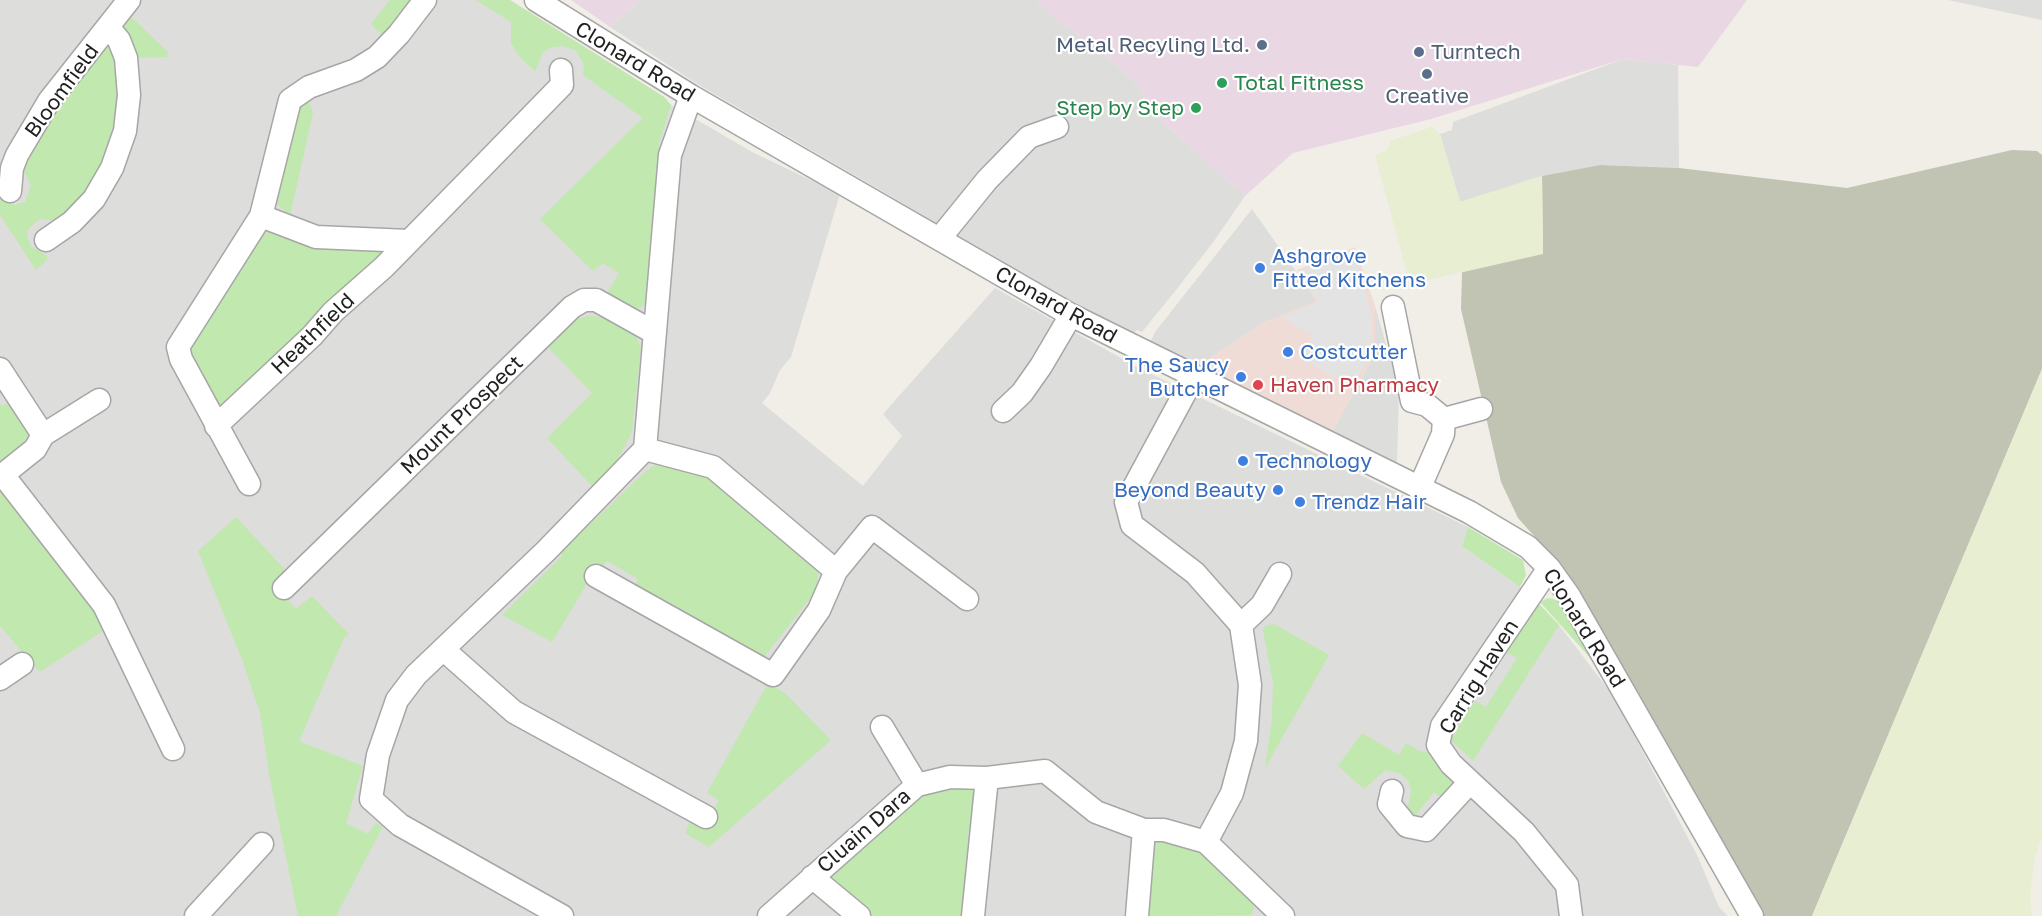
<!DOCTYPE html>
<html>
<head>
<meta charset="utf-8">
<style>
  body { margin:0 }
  canvas { display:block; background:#f0eee6 }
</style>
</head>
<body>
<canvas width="2042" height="916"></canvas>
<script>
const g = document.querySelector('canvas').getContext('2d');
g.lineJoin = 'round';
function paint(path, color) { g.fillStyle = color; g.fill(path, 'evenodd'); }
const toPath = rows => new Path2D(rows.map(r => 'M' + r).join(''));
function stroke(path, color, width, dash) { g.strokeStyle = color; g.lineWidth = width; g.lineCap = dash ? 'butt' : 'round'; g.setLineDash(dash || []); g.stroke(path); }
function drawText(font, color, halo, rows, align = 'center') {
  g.font = font + ' "Golos Text",sans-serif'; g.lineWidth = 4.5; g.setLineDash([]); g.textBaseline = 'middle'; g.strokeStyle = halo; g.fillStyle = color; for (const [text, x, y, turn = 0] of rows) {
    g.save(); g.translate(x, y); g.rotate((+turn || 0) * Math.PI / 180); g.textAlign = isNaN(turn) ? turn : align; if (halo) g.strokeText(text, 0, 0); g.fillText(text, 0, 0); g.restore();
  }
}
const residential = toPath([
  [0,0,510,0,664,97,671,105,754,153,840,194,791,357,780,370,770,393,762,403,863,486,902,436,883,414,995,288,1137,367,1468,527,1462,546,1520,587,1539,604,1559,625,1614,697,1698,857,1719,907,1728,916,0,916],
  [641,0,1036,0,1057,20,1102,52,1140,88,1147,108,1245,196,1214,241,1176,290,1142,332,1137,330,1134,333,1081,310,960,241,952,233,894,198,699,85,610,27],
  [1948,0,2042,0,2042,20],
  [1623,59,1678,65,1679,168,1600,165,1542,176,1460,202,1440,134,1452,130,1453,122],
  [1252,209,1317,301,1263,323,1197,367,1149,345,1155,332],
  [1375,306,1399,389,1397,467,1332,432,1375,354]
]);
const commercial = toPath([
  [1355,247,1375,306,1375,354,1332,432,1197,367,1263,323,1316,301,1297,270]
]);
const industrial = toPath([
  [571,0,641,0,610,27],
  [1036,0,1747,0,1698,67,1623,59,1431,119,1293,153,1245,196,1147,108,1140,88,1102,52,1057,20]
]);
const construction = toPath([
  [2012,150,2037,151,2042,155,2042,369,1812,916,1762,916,1568,574,1518,518,1501,482,1461,309,1462,272,1543,253,1542,176,1600,165,1679,168,1847,188]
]);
const farmland = toPath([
  [1432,127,1440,134,1460,202,1542,176,1543,254,1410,284,1375,155,1388,150,1390,141],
  [2042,369,2042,835,2034,861,2030,898,2032,916,1812,916]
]);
const grass = toPath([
  [390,0,411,0,382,35,371,24],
  [476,0,510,0,664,97,671,105,659,144,645,304,637,310,612,297,608,292,619,273,603,263,593,271,540,219,643,118,583,75,584,64,576,51,564,46,552,47,543,52,535,71,519,56,511,43,511,22],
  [127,13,168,52,167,57,133,58,119,25],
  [109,42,120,69,115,136,87,193,60,221,40,219,28,229,27,237,31,246,47,256,47,260,36,270,0,215,0,196,14,205,25,202,31,186,21,164,56,106],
  [309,101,313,113,290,216,276,203,300,108],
  [270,231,383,246,387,252,218,409,187,346,254,238],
  [589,316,602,317,635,335,641,347,632,432,614,466,593,487,547,438,592,393,547,346,576,319],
  [0,403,2,406,8,403,30,436,0,463],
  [662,464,719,481,721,489,759,521,765,522,817,569,818,584,815,592,764,657,658,596,653,597,634,587,638,579,607,561,602,566,595,563,585,587,552,642,502,615,562,556,562,551,644,473,653,466],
  [2,492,14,497,109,627,40,672,0,626,0,493],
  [236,517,287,572,275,586,296,609,312,596,349,634,344,638,299,741,363,766,346,823,368,834,376,823,383,826,336,916,298,916,270,779,260,713,243,662,198,551],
  [1468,527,1523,560,1526,575,1520,587,1462,546],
  [1548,598,1559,600,1602,671,1540,602],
  [1539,604,1559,625,1473,761,1451,740,1466,712,1476,701,1486,707,1517,658,1506,652],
  [1274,624,1329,655,1265,768,1272,719,1273,683,1263,630,1265,626],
  [768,683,785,693,831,740,709,847,685,833,691,819,703,827,719,800,707,793],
  [1362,733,1399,755,1406,743,1420,751,1434,752,1457,782,1445,801,1434,792,1413,819,1407,813,1411,791,1409,782,1401,774,1385,770,1364,789,1338,766],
  [969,783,978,790,976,819,969,827,964,886,970,892,968,916,869,916,825,883,837,862,846,864,897,816,900,805,934,788],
  [1158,836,1180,843,1217,863,1256,900,1252,915,1149,916,1153,866,1148,862,1151,840]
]);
const parking = toPath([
  [1354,249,1372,318,1372,353,1352,387,1301,358,1313,336,1282,318,1318,302,1298,272]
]);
const minor = toPath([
  [536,0,691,96,1071,315,1469,512,1528,547,1549,568,1569,596,1752,916],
  [10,191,12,168,17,155,49,101,129,0],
  [261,216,316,237,409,241],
  [940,238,987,180,1029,137,1057,127],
  [46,240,72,222,94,199,112,168,125,131,129,95,126,58,119,40,108,27],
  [1393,307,1412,401,1427,405,1444,419,1443,434,1419,489],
  [0,369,43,435,35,449,0,477],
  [1003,411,1022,393,1041,366,1071,315],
  [1444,419,1481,409],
  [216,426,312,336,333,312,384,267,482,167,562,85,561,70],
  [43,435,99,400],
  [3,475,104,605,173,749],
  [249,484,181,359,178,347,261,216,290,100,309,87,356,70,377,57,399,34,425,0],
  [1549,568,1442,726,1438,745,1451,764,1524,832,1567,885,1571,916],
  [836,571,872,527,967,599],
  [596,576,773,675,819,610,836,571,713,467,645,449],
  [284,588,572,307,584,300,596,300,655,333],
  [1241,625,1262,605,1280,574],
  [444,650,514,712,706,817],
  [0,679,22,664],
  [882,727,917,785],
  [1392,791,1389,804,1407,826,1426,830,1470,782],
  [1206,842,1283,916],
  [812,877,859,916],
  [196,916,262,844],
  [562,916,400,825,371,799,378,755,397,700,416,675,546,551,645,449,670,155,691,96],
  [769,916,917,785,950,777,987,778,1045,771,1096,812,1144,830,1164,830,1206,842,1232,793,1246,741,1250,685,1241,625,1195,573,1132,525,1126,502,1194,376],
  [973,916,987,778],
  [1137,916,1144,830]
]);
const markers = [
  [1262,45,6,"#5c6f8a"],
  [1419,52,6,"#5c6f8a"],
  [1427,74,6,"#5c6f8a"],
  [1222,83,6,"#2e9e5b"],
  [1196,108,6,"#2e9e5b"],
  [1260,268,6,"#3f7fe0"],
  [1288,352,6,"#3f7fe0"],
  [1241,377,6,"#3f7fe0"],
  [1258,385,6,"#e0444e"],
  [1243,461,6,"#3f7fe0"],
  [1278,490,6,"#3f7fe0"],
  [1300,502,6,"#3f7fe0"]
];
const serviceNames = [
  ["Metal Recyling Ltd.",1250,45],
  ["Turntech",1431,52,"left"],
  ["Creative",1427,96,"center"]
];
const streetNames = [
  ["Clonard Road",635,62,31],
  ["Bloomfield",62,91,-54],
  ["Clonard Road",1056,305,29],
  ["Heathfield",313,334,-44],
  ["Mount Prospect",462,415,-44],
  ["Clonard Road",1584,628,58],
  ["Carrig Haven",1479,677,-58],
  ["Cluain Dara",864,831,-41]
];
const leisureNames = [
  ["Total Fitness",1234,83],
  ["Step by Step",1184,108,"right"]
];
const shopNames = [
  ["Ashgrove",1272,256],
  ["Fitted Kitchens",1272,280],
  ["Costcutter",1300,352],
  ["The Saucy",1229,365,"right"],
  ["Butcher",1229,389,"right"],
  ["Technology",1255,461],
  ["Beyond Beauty",1266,490,"right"],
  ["Trendz Hair",1312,502]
];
const healthNames = [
  ["Haven Pharmacy",1270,385]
];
paint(residential, '#dddddc');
paint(commercial, '#f0dcd6');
paint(industrial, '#e9d8e3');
paint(construction, '#c1c4b2');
paint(farmland, '#e7eed2');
paint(grass, '#c1e8ae');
paint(parking, '#e3e3e3');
stroke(minor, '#a6a6a6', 25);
stroke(minor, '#fff', 22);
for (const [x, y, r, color] of markers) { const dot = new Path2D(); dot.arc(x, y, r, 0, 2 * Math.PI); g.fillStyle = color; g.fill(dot); stroke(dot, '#fff', 2); }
drawText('21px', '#4e5e75', '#fff', serviceNames, 'right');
drawText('21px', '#1f1f1f', '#fff', streetNames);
drawText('21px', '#27864d', '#fff', leisureNames, 'left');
drawText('21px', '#366cbe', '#fff', shopNames, 'left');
drawText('21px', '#be3a42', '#fff', healthNames, 'left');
</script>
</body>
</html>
